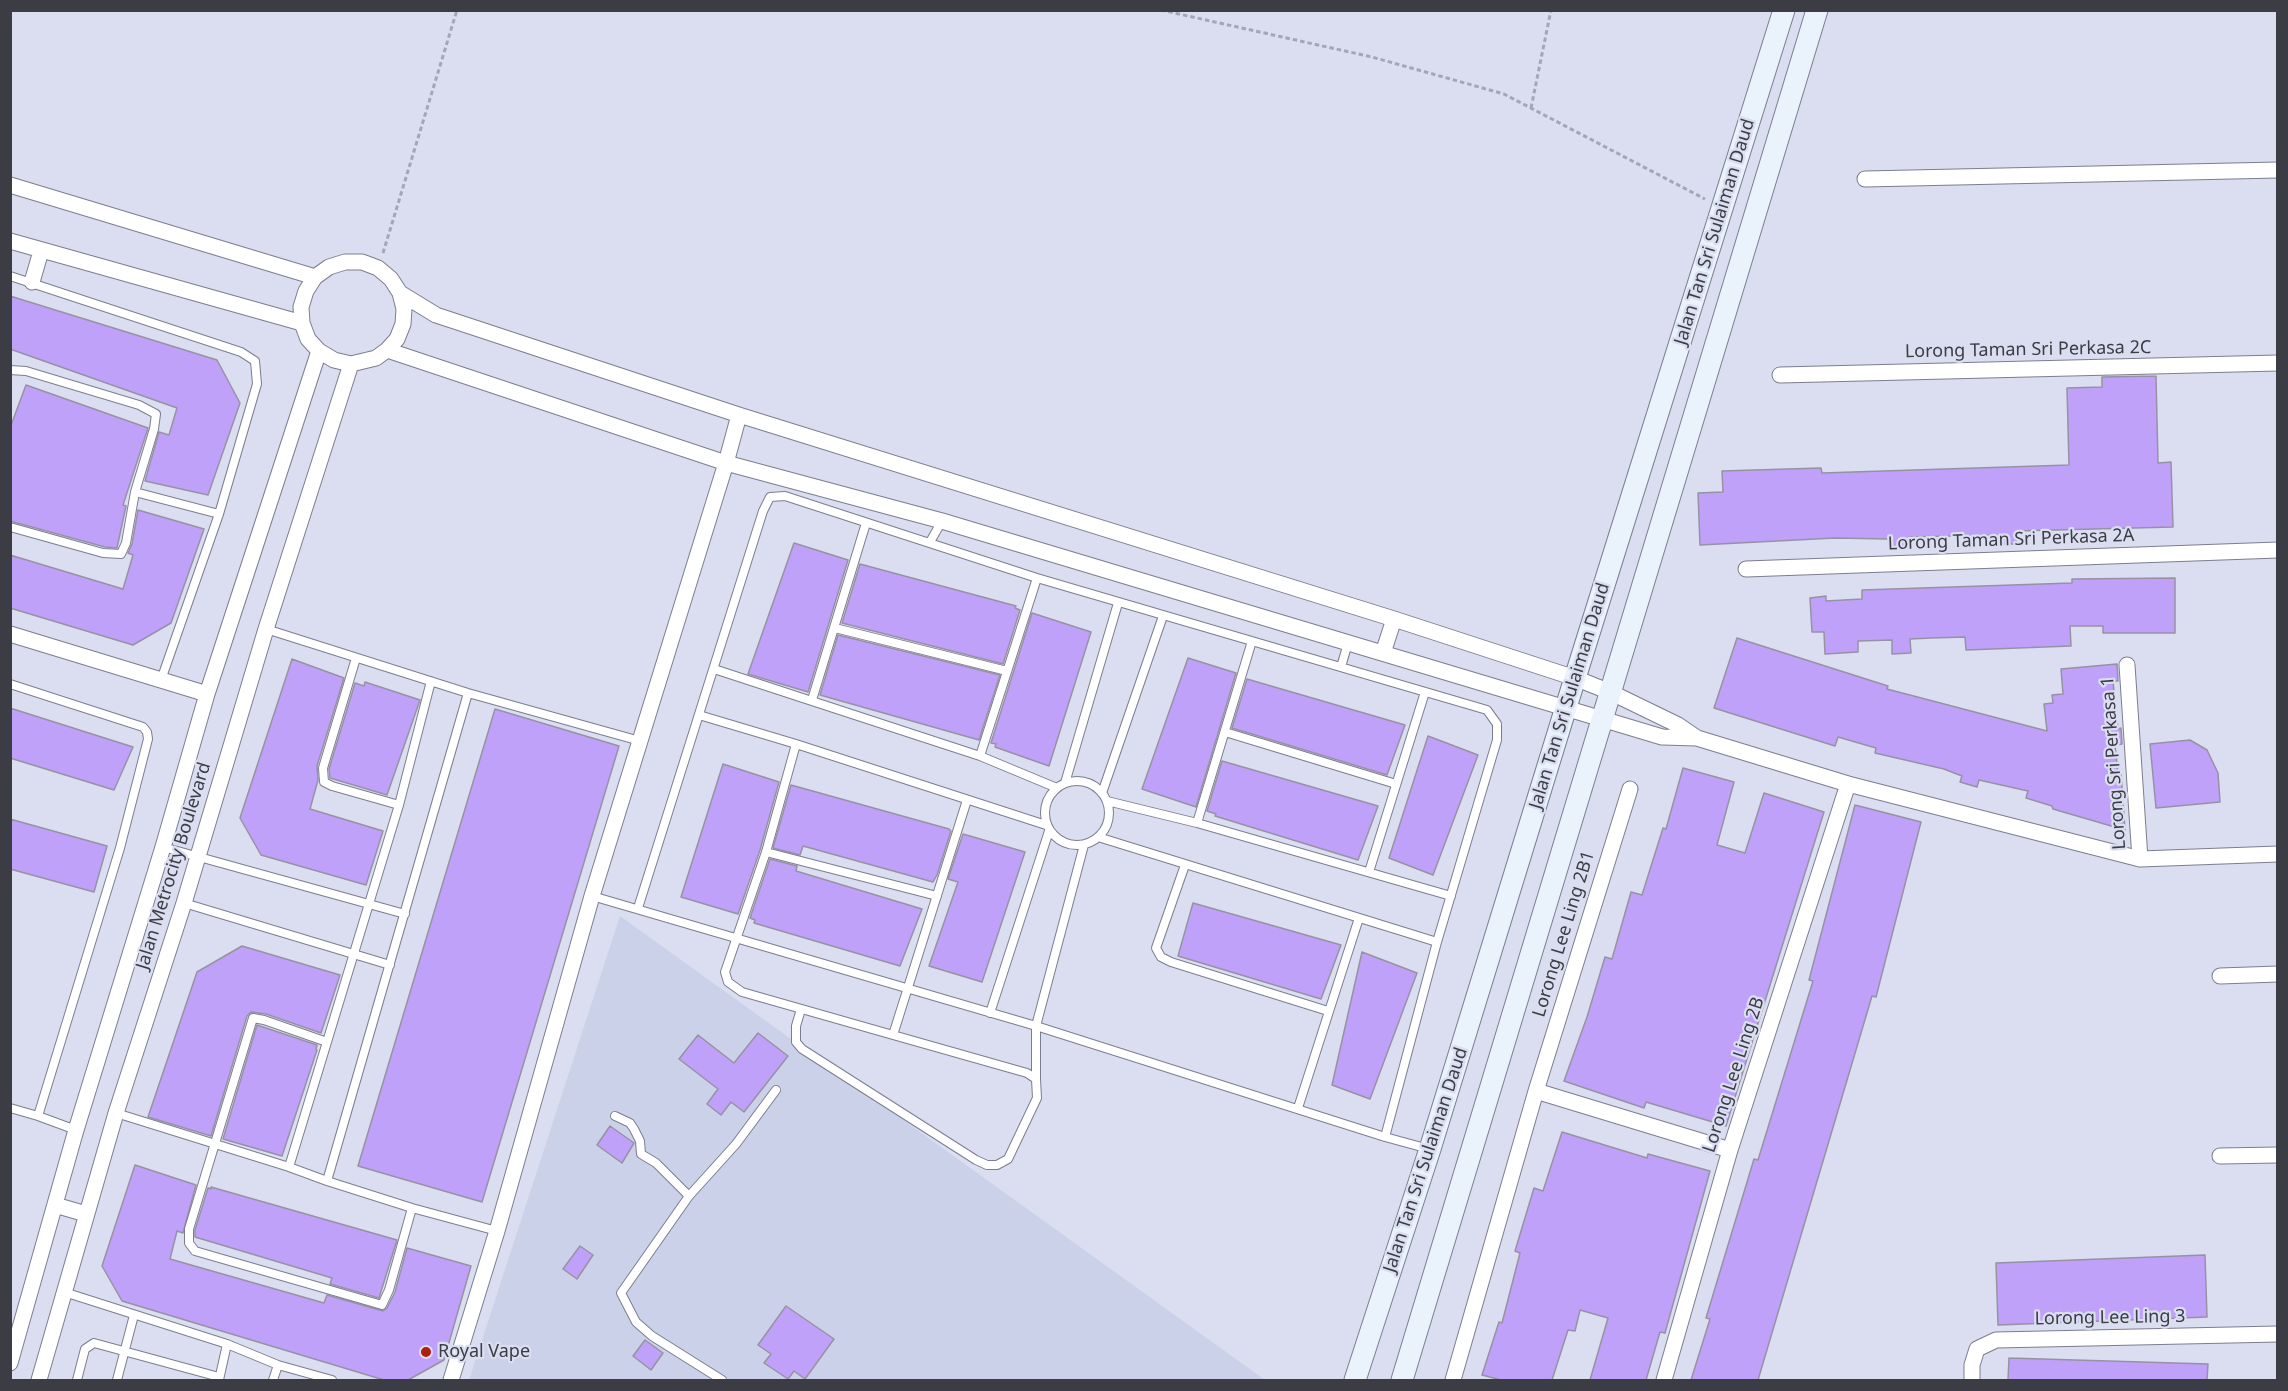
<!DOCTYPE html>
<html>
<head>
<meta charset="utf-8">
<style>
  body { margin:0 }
  #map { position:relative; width:2288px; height:1391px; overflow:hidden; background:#dadef0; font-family:"Noto Sans",sans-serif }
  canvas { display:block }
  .frame { position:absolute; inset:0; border:12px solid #3b3c44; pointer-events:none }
</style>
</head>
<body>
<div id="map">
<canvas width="2288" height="1391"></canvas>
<div class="frame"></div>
</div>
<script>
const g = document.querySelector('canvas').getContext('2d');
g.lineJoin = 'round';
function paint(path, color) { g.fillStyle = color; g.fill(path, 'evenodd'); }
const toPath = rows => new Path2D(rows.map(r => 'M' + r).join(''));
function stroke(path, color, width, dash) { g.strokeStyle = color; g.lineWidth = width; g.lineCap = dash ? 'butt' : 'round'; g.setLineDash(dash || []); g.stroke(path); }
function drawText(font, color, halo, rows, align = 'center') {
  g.font = font + ' "Noto Sans",sans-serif'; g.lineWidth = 4.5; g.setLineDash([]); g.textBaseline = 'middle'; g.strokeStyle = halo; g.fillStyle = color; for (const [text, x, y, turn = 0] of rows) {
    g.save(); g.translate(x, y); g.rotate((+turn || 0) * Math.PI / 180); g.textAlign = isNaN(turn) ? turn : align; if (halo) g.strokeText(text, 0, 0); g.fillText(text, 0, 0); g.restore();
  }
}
const built = toPath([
  [620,916,1265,1380,469,1380]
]);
const building = toPath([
  [10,296,217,360,240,403,208,495,145,481,159,432,169,435,177,408,10,349,10,296],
  [2156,376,2158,463,2171,462,2173,527,2016,531,2016,544,2000,544,1999,535,1909,537,1909,546,1889,546,1888,539,1835,538,1700,545,1698,493,1723,492,1722,471,1821,468,1822,473,2069,465,2067,388,2102,387,2102,377,2156,376],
  [26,385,148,428,123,505,126,506,117,548,105,547,10,521,10,428,26,385],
  [138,510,204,529,171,623,133,645,10,608,10,555,123,589,133,555,128,553,132,544,138,510],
  [794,543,848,560,808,692,748,674,794,543],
  [860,564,1016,606,1015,608,1020,610,1003,664,842,623,860,564],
  [2175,578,2175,633,2103,633,2103,626,2070,626,2071,646,1966,650,1965,637,1931,638,1910,639,1911,653,1892,654,1892,640,1858,641,1858,652,1825,654,1824,632,1812,632,1810,598,1826,596,1826,601,1862,599,1862,590,2072,583,2072,579,2175,578],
  [1032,613,1091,632,1049,766,995,747,996,744,991,743,1032,613],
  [838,635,1000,675,979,740,820,695,838,635],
  [1737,638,1888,686,1887,689,2047,731,2044,704,2053,703,2052,695,2063,694,2061,669,2117,664,2118,681,2113,681,2118,729,2121,728,2122,744,2115,745,2118,773,2121,773,2125,830,2053,809,2052,806,2026,798,2028,791,1979,780,1977,787,1960,782,1962,776,1944,769,1875,753,1876,748,1838,737,1835,746,1714,708,1737,638],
  [1188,658,1236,673,1196,807,1142,789,1188,658],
  [292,659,344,678,317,766,318,780,310,809,383,831,366,885,261,855,240,818,292,659],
  [1247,679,1405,725,1387,775,1232,728,1247,679],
  [365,682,420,700,387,795,330,778,329,769,355,683,364,686,365,682],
  [10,708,133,747,114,790,10,758,10,708],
  [495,709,619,746,482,1202,358,1166,495,709],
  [1428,736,1478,755,1433,875,1389,858,1428,736],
  [2190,740,2207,750,2218,773,2220,802,2156,808,2150,744,2190,740],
  [1222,761,1378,806,1358,860,1215,816,1216,814,1207,811,1222,761],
  [723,764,779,782,760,850,738,914,681,897,723,764],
  [1683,768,1734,782,1717,845,1745,853,1764,793,1824,812,1726,1126,1646,1102,1644,1108,1564,1081,1587,1017,1605,957,1612,959,1631,892,1642,895,1663,828,1666,829,1683,768],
  [791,785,949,829,951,831,937,875,933,882,803,846,800,855,773,848,791,785],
  [1855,805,1921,822,1876,997,1872,996,1758,1380,1691,1380,1710,1319,1706,1318,1754,1159,1758,1160,1813,981,1809,980,1855,805],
  [10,819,107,846,94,892,10,869,10,819],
  [963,834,1025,852,982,982,929,966,958,882,948,879,963,834],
  [770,859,797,866,796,871,922,909,900,966,754,923,755,920,750,918,770,859],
  [1193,903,1341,945,1321,999,1178,956,1193,903],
  [242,946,340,975,321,1033,266,1014,251,1012,247,1016,211,1136,148,1117,197,972,242,946],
  [1362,952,1417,973,1370,1099,1332,1085,1362,952],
  [257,1025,317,1045,316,1049,317,1050,282,1156,223,1139,257,1025],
  [758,1033,788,1056,744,1112,731,1102,721,1115,707,1104,718,1089,679,1059,698,1035,734,1063,758,1033],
  [610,1126,634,1143,622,1163,597,1145,610,1126],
  [1562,1132,1647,1158,1648,1154,1710,1171,1665,1333,1660,1332,1646,1380,1590,1380,1608,1318,1580,1310,1575,1331,1568,1330,1552,1380,1501,1380,1482,1375,1499,1322,1502,1323,1520,1253,1515,1251,1534,1188,1543,1191,1562,1132],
  [135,1165,196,1185,183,1233,177,1231,170,1259,324,1303,327,1295,383,1311,387,1308,395,1292,407,1248,471,1266,444,1360,408,1380,384,1380,122,1301,102,1266,135,1165],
  [211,1187,397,1240,379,1298,330,1284,332,1278,195,1237,195,1230,208,1188,211,1189,211,1187],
  [580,1246,593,1255,577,1279,563,1269,580,1246],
  [2205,1255,2207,1317,1998,1325,1996,1263,2205,1255],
  [786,1306,834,1339,805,1379,794,1371,788,1379,764,1363,771,1354,758,1345,786,1306],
  [645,1340,663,1353,651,1370,633,1356,645,1340],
  [2009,1358,2208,1364,2207,1380,2008,1380,2009,1358]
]);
const path = toPath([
  [1161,10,1372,57,1504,94,1705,199],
  [1531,108,1551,10],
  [383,253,457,10]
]);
const service = toPath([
  [10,276,241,352,255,361,257,384,219,514,161,680],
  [10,370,26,371,139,405,156,414,154,429,135,492,126,543,121,554,103,553,10,527],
  [135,492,219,514],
  [930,542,942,521],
  [835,628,1007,671],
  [266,629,468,693,640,741],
  [356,658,323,768,324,782,332,786,399,805],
  [1341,667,1348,643],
  [714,669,980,756,1057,788],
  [10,684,143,727,147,732,148,739,120,848,38,1116,10,1108],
  [812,700,866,523],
  [699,715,796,744,1046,825],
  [1225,732,1396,784],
  [796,744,766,852,725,972,728,982,742,992,893,1035,1027,1073,1036,1079,1037,1098,1008,1159,997,1165,987,1165,976,1160,802,1049,796,1042,796,1026,801,1009],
  [980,756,1037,578],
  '1045 813a32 32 0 1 1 64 0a32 32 0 1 1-64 0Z',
  [1065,783,1118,603],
  [1102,793,1163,616],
  [1107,801,1197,823,1451,896],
  [1197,823,1252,641],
  [1098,837,1437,942],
  [163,847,405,914],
  [766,852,937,896],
  [1185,865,1156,948,1161,957,1171,962,1328,1011],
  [1369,872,1425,692],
  [592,896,1036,1026,1385,1137,1429,1149],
  [184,903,390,965],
  [638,908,763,511,770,497,785,496,1037,578,1487,710,1497,724,1497,740,1437,942,1385,1137],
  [990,1013,1049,831],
  [893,1035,967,800],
  [327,1042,264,1020,253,1018,189,1229,189,1243,195,1251,382,1305,389,1290,412,1208],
  [1036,1079,1036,1026,1084,845],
  [1298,1108,1359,918],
  [116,1113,289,1167,327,1181,412,1208,497,1231],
  [38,1116,76,1130],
  [615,1116,630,1123,634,1129,640,1141,641,1154,656,1163,689,1196],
  [289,1167,399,805,431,681],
  [327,1181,468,693],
  [64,1292,227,1344,278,1365,332,1380],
  [77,1380,85,1349,94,1343,219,1377],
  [117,1380,134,1315],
  [219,1380,227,1344],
  [273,1380,278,1365],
  [722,1380,652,1336,636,1322,621,1293,689,1196,736,1144,776,1090]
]);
const minor = toPath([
  [1865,179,2278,170],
  [10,185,315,277],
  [10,241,302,323],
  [32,282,41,251],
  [400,293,404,309,403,324,397,339,387,350,376,358,351,364,334,360,319,351,308,339,302,323,301,307,306,291,315,277,329,267,345,262,362,262,378,268,391,279,400,293,436,315,739,415,1394,619,1575,678,1610,692,1678,725,1697,738],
  [387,350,726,463,942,521,1662,737,1697,738,1848,784,2140,859,2278,854],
  [1780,375,2278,363],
  [1746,569,2278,550],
  [10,634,207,694],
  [1383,653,1394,619],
  [2127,665,2140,859],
  [2220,976,2278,974],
  [1536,1091,1730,1150],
  [2220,1156,2278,1155],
  [55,1205,86,1214],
  [10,1363,76,1130,163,847,207,694,319,351],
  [39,1380,116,1113,184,903,266,629,351,364],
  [451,1380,497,1231,592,896,726,463,739,415],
  [1453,1380,1536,1091,1630,789],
  [1664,1380,1730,1150,1848,784],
  [1972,1380,1972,1365,1977,1349,1996,1340,2278,1334]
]);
const secondary = toPath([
  [1355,1380,1430,1149,1575,678,1784,10],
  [1402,1380,1817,10]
]);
const markers = [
  [426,1352,6,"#ad1e0d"]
];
const streetNames = [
  ["Jalan Tan Sri Sulaiman Daud",1715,232,-73],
  ["Lorong Taman Sri Perkasa 2C",2028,350,-1],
  ["Lorong Taman Sri Perkasa 2A",2011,540,-2],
  ["Jalan Tan Sri Sulaiman Daud",1570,696,-73],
  ["Lorong Sri Perkasa 1",2114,763,-94],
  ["Jalan Metrocity Boulevard",174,866,-73],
  ["Lorong Lee Ling 2B1",1564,934,-73],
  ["Lorong Lee Ling 2B",1734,1075,-72],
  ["Jalan Tan Sri Sulaiman Daud",1426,1160,-72],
  ["Lorong Lee Ling 3",2110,1318,-1]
];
const poiNames = [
  ["Royal Vape",438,1352]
];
paint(built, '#ccd1ea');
paint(building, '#bfa1fa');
stroke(building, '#9792a3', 1.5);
stroke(service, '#7b7e8f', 10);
stroke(minor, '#7b7e8f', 17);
stroke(secondary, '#7b7e8f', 23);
stroke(path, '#a3a6b4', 3, [4.5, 3]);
stroke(service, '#fff', 8);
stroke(minor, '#fff', 15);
stroke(secondary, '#eaf2fc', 21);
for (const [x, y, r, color] of markers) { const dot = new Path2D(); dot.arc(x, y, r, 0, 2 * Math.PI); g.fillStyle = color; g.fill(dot); stroke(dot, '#dadef0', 2); }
drawText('18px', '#3b3c44', '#dadef0', streetNames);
drawText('18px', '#3b3c44', '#dadef0', poiNames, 'left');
</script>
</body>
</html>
